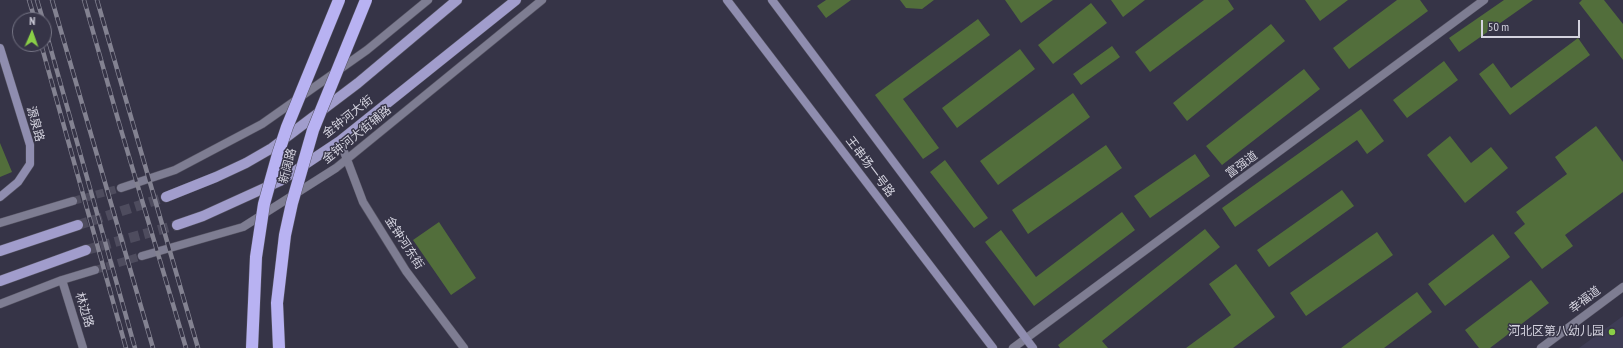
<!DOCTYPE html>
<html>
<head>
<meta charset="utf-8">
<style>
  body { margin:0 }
  #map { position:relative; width:1623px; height:348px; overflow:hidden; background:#363447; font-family:"PT Sans Narrow",sans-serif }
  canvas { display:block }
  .north { position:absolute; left:12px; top:12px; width:40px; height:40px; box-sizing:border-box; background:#363447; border:1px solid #757484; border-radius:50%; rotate:2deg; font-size:11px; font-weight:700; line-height:16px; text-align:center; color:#d4d3df }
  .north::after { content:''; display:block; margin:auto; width:14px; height:18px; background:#8ace47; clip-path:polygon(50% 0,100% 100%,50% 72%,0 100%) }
  .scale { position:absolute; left:1481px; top:20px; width:99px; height:18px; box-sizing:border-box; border:2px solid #d4d3df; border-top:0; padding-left:5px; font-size:12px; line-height:14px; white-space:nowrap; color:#d4d3df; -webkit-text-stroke:3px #363447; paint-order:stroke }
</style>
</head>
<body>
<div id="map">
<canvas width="1623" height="348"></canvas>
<div class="north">N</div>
<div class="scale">50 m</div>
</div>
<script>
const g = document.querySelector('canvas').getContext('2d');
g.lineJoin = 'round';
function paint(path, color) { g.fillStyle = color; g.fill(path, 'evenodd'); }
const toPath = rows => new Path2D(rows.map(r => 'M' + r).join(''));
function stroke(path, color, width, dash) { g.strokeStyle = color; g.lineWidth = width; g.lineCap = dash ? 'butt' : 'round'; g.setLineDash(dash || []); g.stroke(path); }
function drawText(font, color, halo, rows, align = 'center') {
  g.font = font + ' "PT Sans Narrow","Noto Sans SC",sans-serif'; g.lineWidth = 3; g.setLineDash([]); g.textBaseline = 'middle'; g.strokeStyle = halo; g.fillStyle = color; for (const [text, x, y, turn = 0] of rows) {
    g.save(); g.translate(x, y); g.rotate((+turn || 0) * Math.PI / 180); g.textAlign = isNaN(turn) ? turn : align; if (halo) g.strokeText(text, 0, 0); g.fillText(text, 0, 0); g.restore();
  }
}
const built = toPath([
  [1623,316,1623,348,1579,348]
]);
const building = toPath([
  [826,0,851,0,826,18,817,6],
  [900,0,934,0,922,9,906,8],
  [1005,0,1053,0,1021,23],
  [1111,0,1145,0,1123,17],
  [1204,0,1228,0,1234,9,1150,72,1135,52],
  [1305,0,1348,0,1320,21],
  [1397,0,1420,0,1428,11,1349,69,1333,48],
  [1504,0,1533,0,1459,52,1449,38],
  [1582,0,1604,0,1623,24,1623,60,1579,3],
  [1091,3,1107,23,1053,64,1038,45],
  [978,19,990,35,903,99,939,148,923,159,875,95],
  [1271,24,1285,41,1187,121,1173,103],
  [1578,38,1590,55,1510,115,1479,74,1493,63,1511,88],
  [1112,46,1120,57,1081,85,1073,74],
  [1020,49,1035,69,957,128,942,108],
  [1444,61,1458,80,1407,118,1393,100],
  [1304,69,1320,89,1222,165,1206,146],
  [1073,93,1090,117,998,185,980,161],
  [1361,109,1384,141,1367,154,1357,140,1235,227,1222,208],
  [1596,126,1623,162,1623,192,1565,235,1573,246,1542,269,1514,233,1525,224,1516,212,1567,174,1555,157],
  [1450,136,1471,163,1491,147,1508,168,1465,203,1427,155],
  [0,143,12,172,0,177],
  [1106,145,1122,168,1028,234,1012,210],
  [1195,154,1210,176,1150,218,1134,196],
  [945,160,988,218,974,228,930,172],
  [1342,190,1354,206,1269,267,1257,250],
  [1122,212,1135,230,1034,306,985,242,1001,230,1036,277],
  [439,222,476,278,451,295,413,240],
  [1205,229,1220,247,1102,341,1108,348,1060,348,1058,345],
  [1377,232,1393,255,1306,316,1290,293],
  [1493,234,1510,257,1445,306,1428,284],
  [1236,264,1275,317,1233,348,1186,348,1231,315,1209,284],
  [1531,280,1549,303,1490,348,1479,348,1465,330],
  [1417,292,1432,312,1384,348,1341,348]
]);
const streetTunnel = toPath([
  [73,201,121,188],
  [95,270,142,256]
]);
const primaryTunnel = toPath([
  [78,225,166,197],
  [86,250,177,225]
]);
const street = toPath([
  [340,141,363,202,406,271,464,348],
  [121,188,175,170,262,124,367,50,428,0],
  [0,223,73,201],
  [142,256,243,227,336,168,542,0],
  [62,280,83,348],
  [0,304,62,280,95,270],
  [1013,348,1484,0],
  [1541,348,1623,287]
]);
const secondary = toPath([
  [727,0,993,348],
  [772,0,1033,348],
  [0,48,30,145,30,164,18,182,0,197]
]);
const primary = toPath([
  [166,197,216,177,246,163,272,148,358,83,457,0],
  [177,225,203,216,280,181,340,141,516,0],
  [0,251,78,225],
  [0,281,86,250]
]);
const rail = toPath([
  [29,0,35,20],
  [37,0,43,20],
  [52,0,153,348],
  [84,0,119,123,186,348],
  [97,0,198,348],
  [44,25,135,348],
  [41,44,126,348]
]);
const highwayBridge = toPath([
  [252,348,256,257,264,204,278,154,287,127,339,0],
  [279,348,277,303,285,235,292,203,313,130,366,0]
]);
const markers = [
  [1612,332,4,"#8ace47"]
];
const streetNames = [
  ["金钟河大街",348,117,-38],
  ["源泉路",35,124,75],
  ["金钟河大街辅路",357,135,-39],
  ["富强道",1242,165,-36],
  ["新阔路",288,166,-75],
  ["王串场一号路",870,167,53],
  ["金钟河东街",404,243,57],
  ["幸福道",1585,300,-37],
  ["林边路",84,310,73]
];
const poiNames = [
  ["河北区第八幼儿园",1604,332]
];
paint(built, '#3e3c55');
paint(building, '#526e3b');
stroke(streetTunnel, '#4e4c5e', 8, [8, 4]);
stroke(primaryTunnel, '#4e4c5e', 10, [10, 5]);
stroke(street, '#555362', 9);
stroke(secondary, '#555362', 9);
stroke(primary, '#555362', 11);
stroke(street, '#7e7d92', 8);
stroke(secondary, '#8f8daf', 8);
stroke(primary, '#a19dcc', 10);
stroke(rail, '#838291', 4.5);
stroke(rail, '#363447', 3, [9]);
stroke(highwayBridge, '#555362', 13, []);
stroke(highwayBridge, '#b8b2f2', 12);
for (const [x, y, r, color] of markers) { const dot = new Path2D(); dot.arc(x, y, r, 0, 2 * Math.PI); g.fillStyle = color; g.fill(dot); stroke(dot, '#363447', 1.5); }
drawText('12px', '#d4d3df', '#363447', streetNames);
drawText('12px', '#d4d3df', '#363447', poiNames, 'right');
</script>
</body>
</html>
